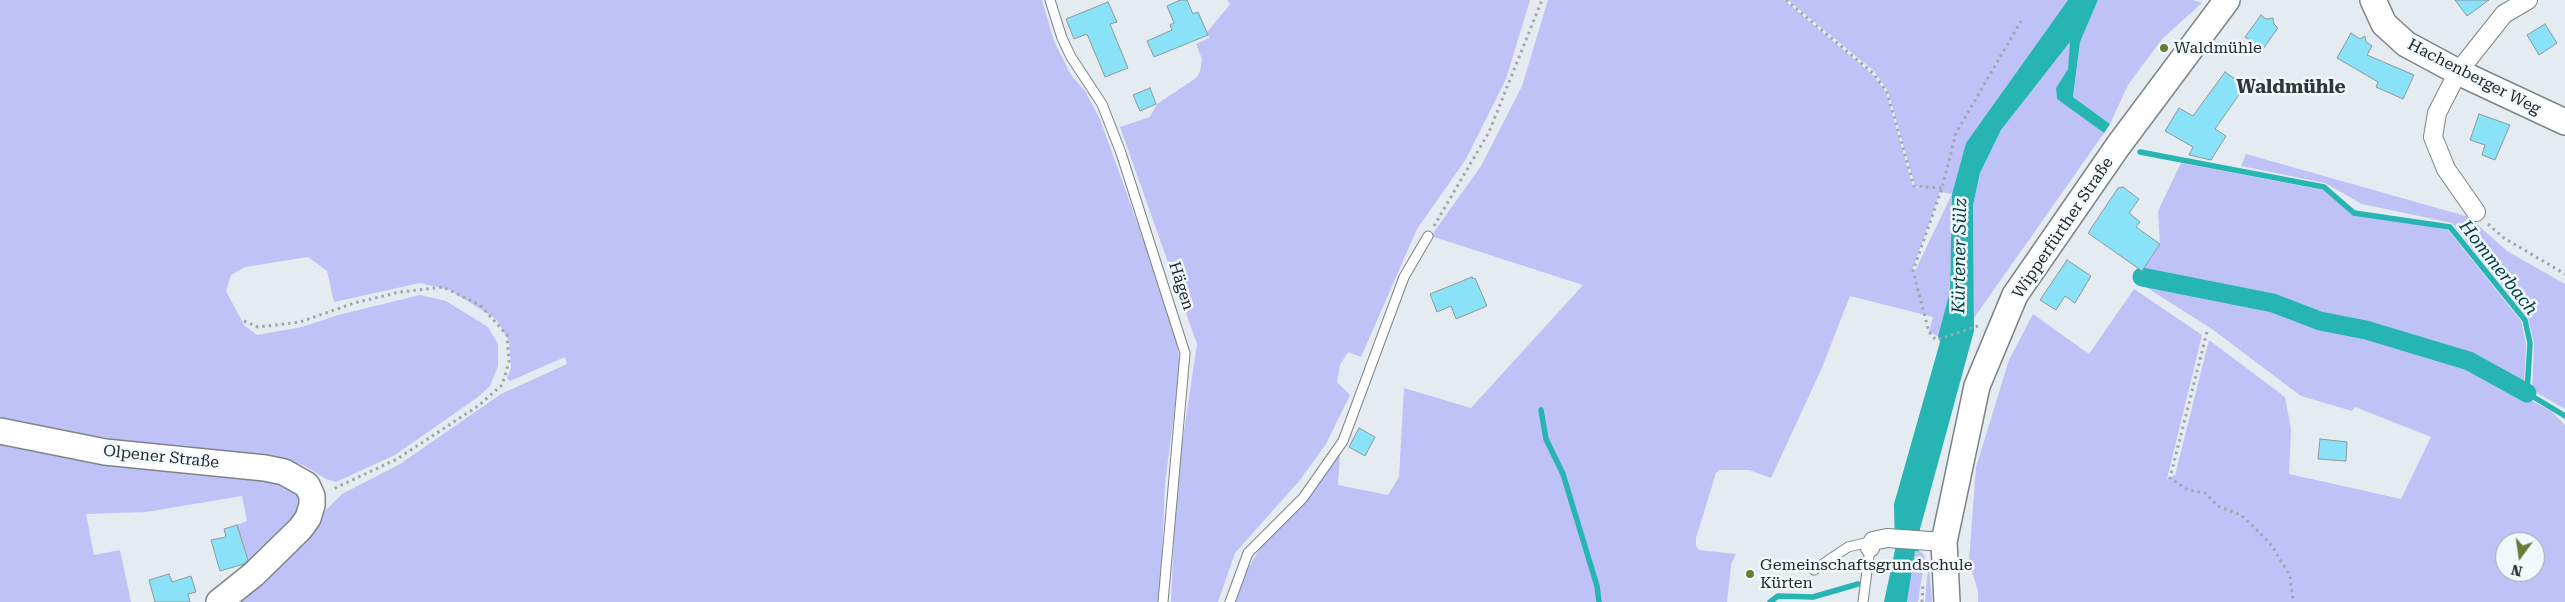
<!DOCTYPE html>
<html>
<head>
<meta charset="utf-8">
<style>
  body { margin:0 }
  #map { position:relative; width:2565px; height:602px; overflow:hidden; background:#e4ecf1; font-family:"Roboto Serif",serif }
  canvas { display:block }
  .north { position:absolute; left:2495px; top:532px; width:50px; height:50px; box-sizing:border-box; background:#f2f9fe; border:1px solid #a0a5a9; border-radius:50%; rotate:194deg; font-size:14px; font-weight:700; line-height:20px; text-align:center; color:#26282a }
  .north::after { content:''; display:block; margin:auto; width:18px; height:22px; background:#657e31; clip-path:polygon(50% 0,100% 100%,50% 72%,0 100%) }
</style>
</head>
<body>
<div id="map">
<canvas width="2565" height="602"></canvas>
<div class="north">N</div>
</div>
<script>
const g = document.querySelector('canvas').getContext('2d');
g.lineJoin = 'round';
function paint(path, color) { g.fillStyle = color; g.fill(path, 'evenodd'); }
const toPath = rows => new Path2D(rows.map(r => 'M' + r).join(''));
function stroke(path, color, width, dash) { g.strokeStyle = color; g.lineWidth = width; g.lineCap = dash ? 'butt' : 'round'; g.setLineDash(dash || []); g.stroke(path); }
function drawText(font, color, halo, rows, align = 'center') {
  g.font = font + ' "Roboto Serif",serif'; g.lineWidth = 5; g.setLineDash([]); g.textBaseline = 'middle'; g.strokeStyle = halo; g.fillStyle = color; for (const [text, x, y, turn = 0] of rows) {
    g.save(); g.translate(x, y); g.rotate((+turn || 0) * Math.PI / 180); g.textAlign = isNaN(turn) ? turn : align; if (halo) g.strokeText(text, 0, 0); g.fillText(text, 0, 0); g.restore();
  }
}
const green = toPath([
  [0,0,1042,0,1054,41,1071,75,1085,91,1100,119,1176,331,1180,368,1165,484,1160,602,234,602,304,541,325,511,342,494,400,464,501,394,567,364,565,357,510,381,507,378,511,368,509,341,496,319,450,290,420,283,334,302,327,271,308,257,245,267,231,275,226,291,244,325,257,335,302,327,338,315,420,295,446,301,488,327,498,344,498,366,490,386,478,397,395,455,336,482,326,479,303,465,268,456,89,440,0,420],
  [1227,0,1530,0,1506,79,1466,159,1417,229,1361,357,1348,352,1340,365,1337,382,1350,395,1326,444,1300,480,1235,553,1218,602,1171,602,1176,485,1197,344,1120,127,1150,117,1157,104,1196,78,1200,72,1202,59,1196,44,1209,38,1207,32,1228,7,1230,4],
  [1548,0,1784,0,1872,74,1886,92,1913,187,1925,189,1915,186,1888,91,1874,71,1788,0,2068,0,1966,143,1952,194,1950,291,1938,336,1929,332,1933,317,1850,296,1821,370,1771,478,1749,470,1720,470,1716,473,1696,538,1696,546,1699,550,1736,554,1731,565,1727,602,1233,602,1241,580,1262,545,1313,491,1340,453,1338,485,1388,495,1399,477,1404,388,1471,408,1583,285,1431,236,1481,166,1522,86],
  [1940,192,1952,194,1915,271,1912,271],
  [2098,0,2193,0,2202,3,2162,39,2128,85,2110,124,2073,97,2080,42],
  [2071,41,2068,69,2056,88,2057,99,2104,133,1974,318,1973,205,1980,173,2001,130],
  [2246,154,2469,217,2507,251,2565,284,2565,409,2532,390,2534,343,2528,318,2452,223,2362,204,2325,183,2241,166],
  [2181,163,2323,190,2359,212,2448,230,2521,321,2526,344,2524,385,2471,356,2369,325,2322,316,2275,298,2142,270,2160,244,2158,211],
  [2138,282,2272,308,2319,326,2364,335,2467,366,2551,411,2565,425,2565,602,1978,602,1978,591,1969,561,1976,467,2009,360,2033,314,2089,354,2134,289,2202,335,2167,479,2175,475,2209,340,2285,397,2291,429,2289,474,2401,499,2431,437,2355,407,2352,411,2301,396,2212,329],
  [2505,542,2535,542,2535,572,2505,572],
  [0,441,269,478,301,496,299,515,249,565,237,525,247,521,242,496,146,512,86,514,94,555,120,550,131,602,0,602],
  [1915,551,1920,551,1925,556,1918,602,1907,602],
  [1929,566,1932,602,1925,602,1927,578]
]);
const water = toPath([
  [2068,0,2098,0,2080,42,2073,97,2110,124,2104,133,2057,99,2056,88,2068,69,2070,42,2001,130,1980,173,1973,205,1974,331,1920,529,1919,551,1915,551,1907,602,1884,602,1895,550,1894,504,1940,342,1938,336,1950,291,1952,194,1966,143]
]);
const stream = toPath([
  [2140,152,2324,187,2354,213,2450,227,2525,320,2530,343,2527,393,2565,416],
  [1541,410,1546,439,1563,474,1597,586,1599,602],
  [1770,602,1778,596,1813,597,1858,584]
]);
const canal = toPath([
  [2142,277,2273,303,2320,321,2366,330,2469,361,2527,393]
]);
const building = toPath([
  [1180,0,1187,0,1193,14,1198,12,1208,35,1154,57,1147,41,1172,30,1170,25,1174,23,1167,6,1180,0],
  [2455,0,2489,0,2467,16,2455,0],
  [1108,2,1117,22,1110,24,1128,68,1105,77,1087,34,1074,39,1066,19,1108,2],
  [2261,15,2266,19,2273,18,2274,24,2278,28,2263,49,2245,37,2261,15],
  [2545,24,2557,43,2539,55,2527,35,2545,24],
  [2351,33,2360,39,2365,36,2366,42,2372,46,2367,55,2414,75,2403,99,2376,87,2378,82,2337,58,2351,33],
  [2225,72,2245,86,2215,129,2226,136,2211,160,2189,155,2193,147,2165,131,2179,108,2193,116,2225,72],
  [1150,88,1156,104,1140,111,1133,95,1150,88],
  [2479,114,2510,125,2495,160,2482,155,2485,145,2470,140,2479,114],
  [2123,187,2139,199,2129,213,2140,222,2136,227,2160,244,2142,271,2088,233,2118,188,2123,187],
  [2067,260,2091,276,2075,303,2065,296,2056,310,2040,300,2067,260],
  [1472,277,1473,279,1475,278,1487,306,1456,319,1451,306,1437,312,1430,294,1472,277],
  [1359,428,1375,437,1365,456,1349,447,1359,428],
  [2320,439,2347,442,2346,461,2318,459,2320,439],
  [237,525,248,560,244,564,220,571,211,540,226,537,224,529,237,525],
  [169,574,172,582,191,576,196,592,188,594,190,602,155,602,149,580,169,574]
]);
const path = toPath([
  [1786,0,1873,73,1887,92,1914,186,1942,188],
  [2488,224,2504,238,2565,274],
  [1434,226,1489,132,1542,0],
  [244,321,258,327,300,322,354,303,400,292,443,287,480,305,507,335,509,362,502,385,478,406,397,459,331,490],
  [1978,326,1936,340,1929,332,1913,271,1942,188,1956,133,2021,21],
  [2207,332,2170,478,2188,490,2205,493,2218,506,2241,515,2260,533,2272,546,2290,576,2293,602],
  [1922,602,1923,583]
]);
const lane = toPath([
  [1050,0,1062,38,1071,57,1102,104,1121,153,1185,353,1163,602],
  [1814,570,1848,547,1873,541],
  [1230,602,1248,553,1303,498,1343,441,1404,277,1428,236],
  [1863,602,1870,548]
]);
const street = toPath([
  [2476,212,2446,169,2433,137,2437,113,2458,72,2504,14,2528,0],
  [1870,548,1873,541,1887,538,1944,542]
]);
const secondary = toPath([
  [2373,0,2384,24,2406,44,2458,72,2565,122],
  [0,431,105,452,265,468,284,472,307,485,312,496,312,505,308,518,300,529,254,574,219,602],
  [1947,602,1944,542,1977,386,2015,295,2118,146,2227,0]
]);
const markers = [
  [2164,48,5,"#657e31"],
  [1750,574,5,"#657e31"]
];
const poiNames = [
  ["Waldmühle",2174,48],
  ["Gemeinschaftsgrundschule",1760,565],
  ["Kürten",1760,583]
];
const streetNames = [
  ["Hachenberger Weg",2474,77,27],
  ["Wipperfürther Straße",2063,228,-56],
  ["Hägen",1181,286,72],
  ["Olpener Straße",161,457,6]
];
const waterNames = [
  ["Kürtener Sülz",1960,256,-89],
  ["Hommerbach",2498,268,52]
];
const quarterNames = [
  ["Waldmühle",2291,87]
];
paint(green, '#bfc2f6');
paint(water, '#26b5b2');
stroke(stream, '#26b5b2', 5.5);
stroke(canal, '#26b5b2', 19);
paint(building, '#89e2f8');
stroke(building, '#90989a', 1);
stroke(lane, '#7d8488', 11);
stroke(street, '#7d8488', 20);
stroke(secondary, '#7d8488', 28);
stroke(path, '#a0a6aa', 3, [2.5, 4]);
stroke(lane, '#fff', 9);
stroke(street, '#fff', 18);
stroke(secondary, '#fff', 25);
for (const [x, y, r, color] of markers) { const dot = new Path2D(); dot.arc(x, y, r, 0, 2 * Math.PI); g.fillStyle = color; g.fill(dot); stroke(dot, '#f2f9fe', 2); }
drawText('16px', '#26282a', '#f2f9fe', poiNames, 'left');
drawText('16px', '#26282a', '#f2f9fe', streetNames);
drawText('italic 18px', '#024140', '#f2f9fe', waterNames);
drawText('bold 19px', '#31363a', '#f2f9fe', quarterNames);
</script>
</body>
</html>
